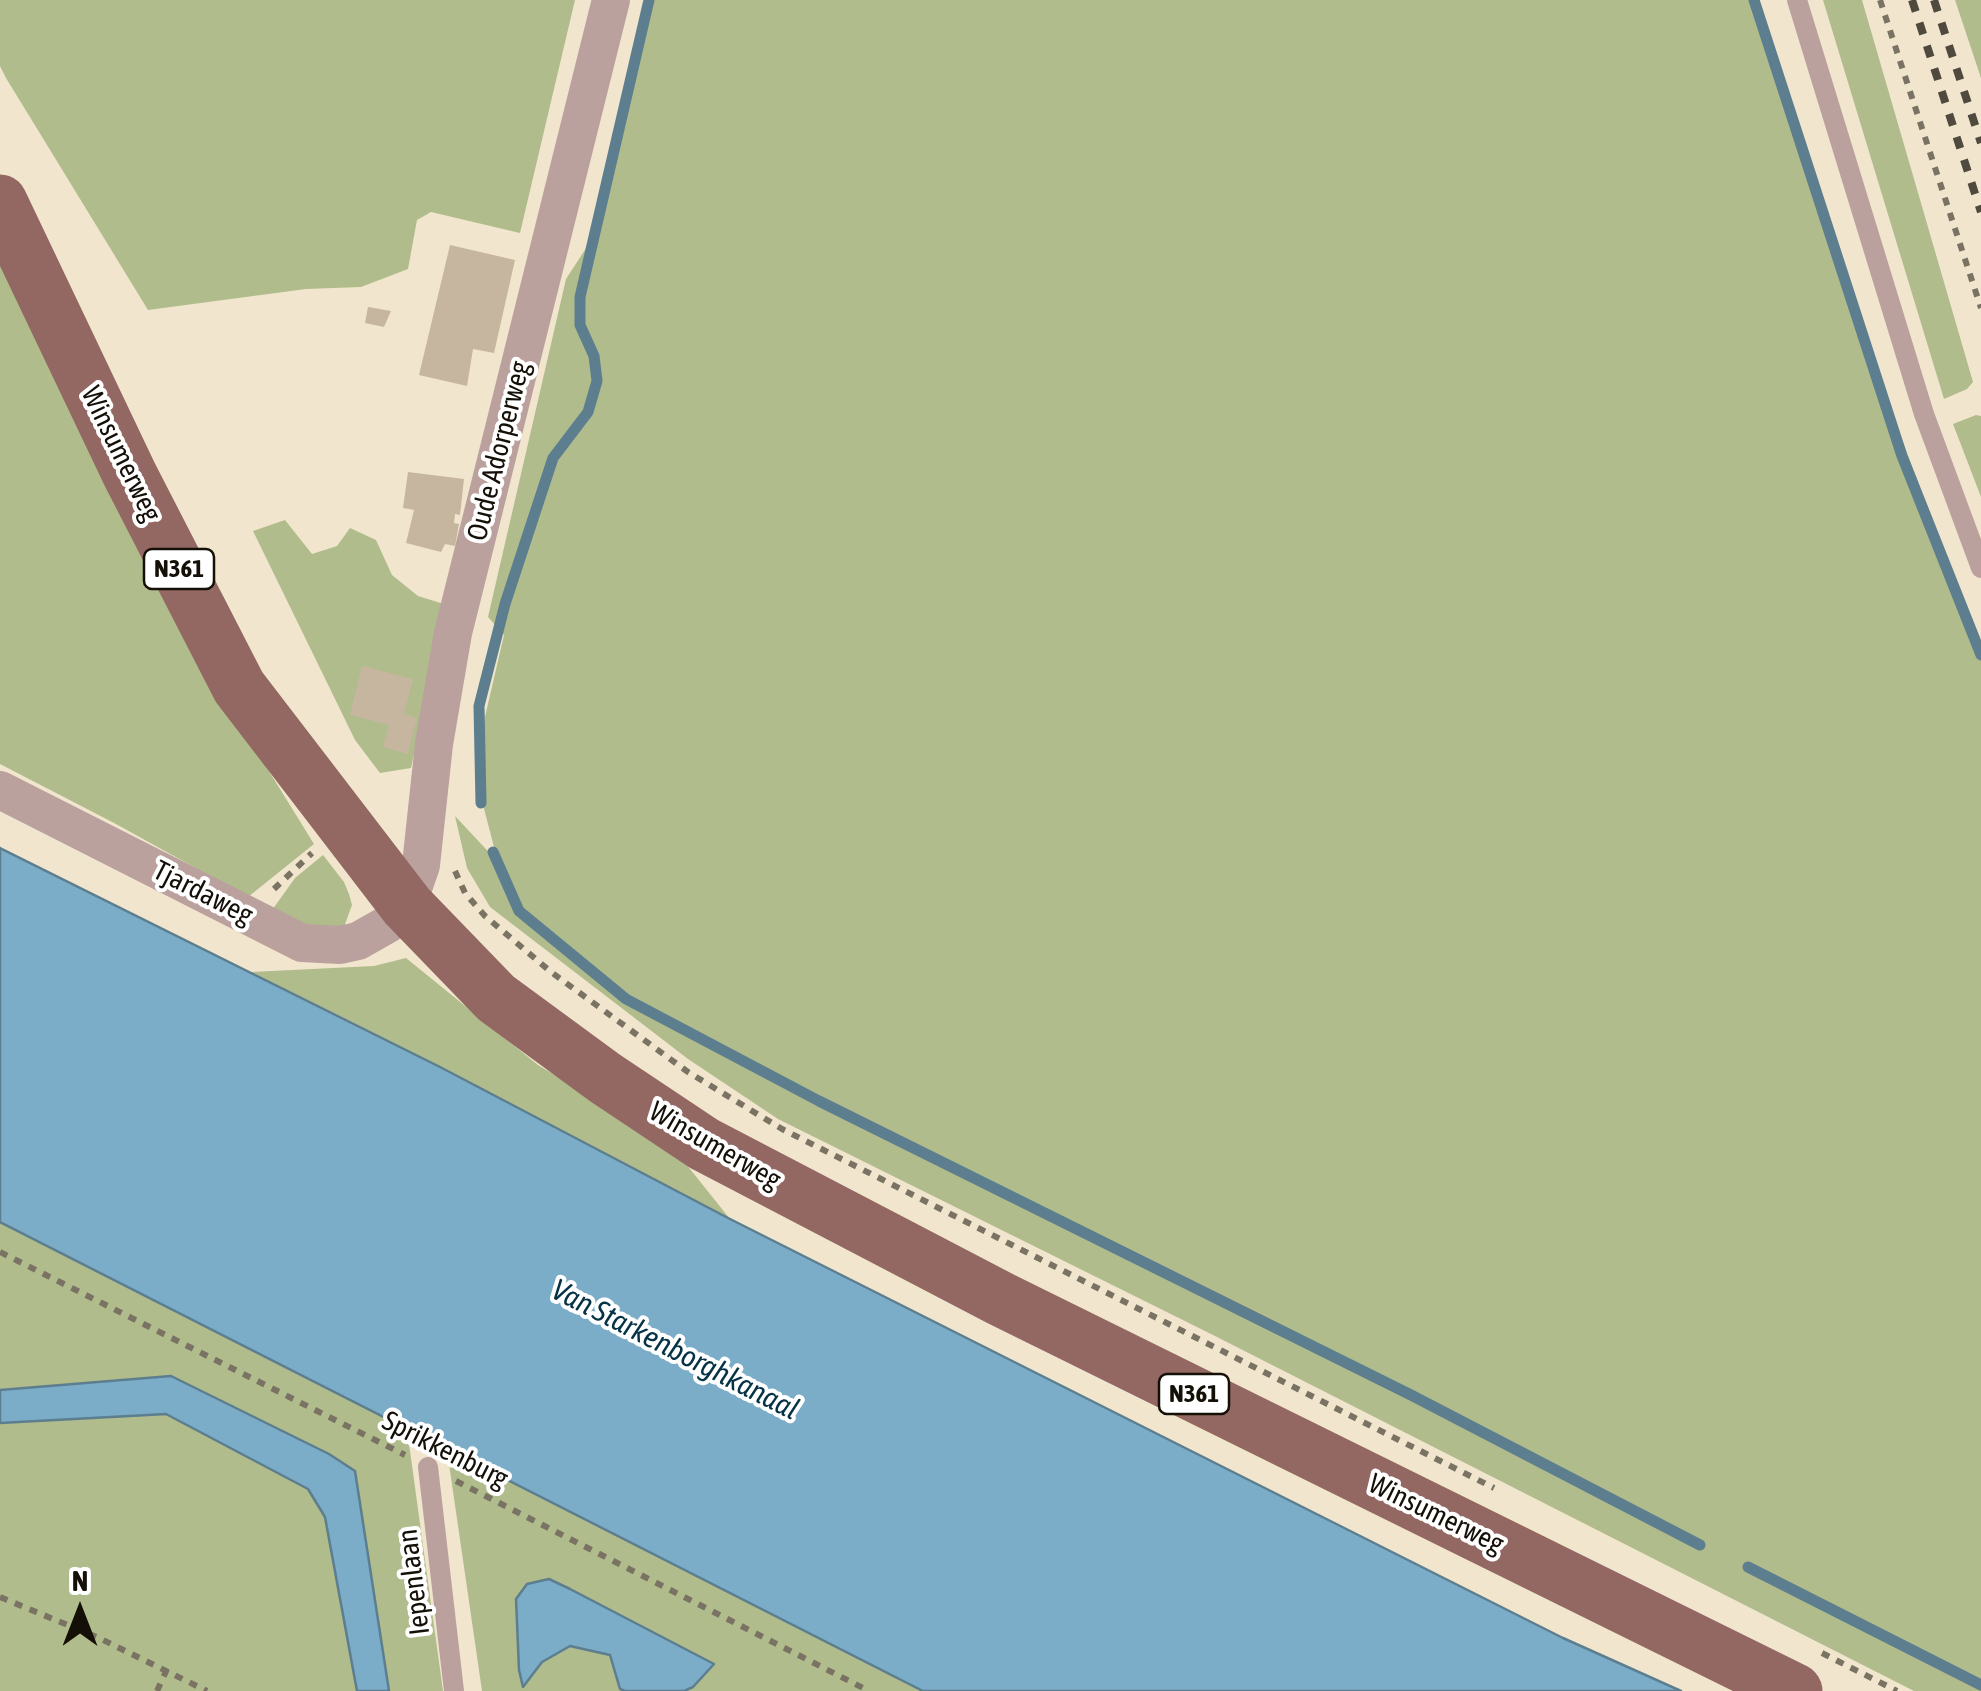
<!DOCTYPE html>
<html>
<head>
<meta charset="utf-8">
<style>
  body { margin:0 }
  #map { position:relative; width:1981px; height:1691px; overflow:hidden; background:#f1e6cd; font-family:"Asap Condensed",sans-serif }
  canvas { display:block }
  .north { position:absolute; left:30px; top:1561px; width:100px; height:100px; -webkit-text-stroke:8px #fff; paint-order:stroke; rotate:0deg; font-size:28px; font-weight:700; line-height:40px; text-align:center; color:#141008 }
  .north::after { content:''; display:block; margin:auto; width:35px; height:45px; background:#141008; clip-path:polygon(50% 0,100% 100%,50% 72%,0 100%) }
</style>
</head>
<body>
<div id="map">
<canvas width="1981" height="1691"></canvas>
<div class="north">N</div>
</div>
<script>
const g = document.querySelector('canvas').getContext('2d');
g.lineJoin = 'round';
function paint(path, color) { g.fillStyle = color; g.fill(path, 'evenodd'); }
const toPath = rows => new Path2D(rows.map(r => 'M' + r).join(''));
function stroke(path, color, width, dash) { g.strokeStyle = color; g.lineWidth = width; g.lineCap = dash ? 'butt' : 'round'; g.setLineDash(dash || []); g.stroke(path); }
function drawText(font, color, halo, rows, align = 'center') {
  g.font = font + ' "Asap Condensed",sans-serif'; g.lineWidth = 8; g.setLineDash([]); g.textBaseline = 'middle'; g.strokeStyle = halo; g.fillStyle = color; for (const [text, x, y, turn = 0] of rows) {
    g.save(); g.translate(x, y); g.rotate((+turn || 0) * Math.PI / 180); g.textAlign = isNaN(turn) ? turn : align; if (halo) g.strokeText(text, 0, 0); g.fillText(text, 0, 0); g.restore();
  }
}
const green = toPath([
  [0,0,575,0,520,233,431,212,417,220,408,269,361,287,306,289,148,310,6,78,0,66],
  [654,0,1753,0,1864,341,1981,646,1981,1691,1914,1691,1213,1335,778,1119,688,1059,490,907,467,868,455,816,498,862,478,786,484,721,504,635,488,617,566,279,594,236],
  [1823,0,1862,0,1973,382,1967,389,1944,399],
  [1955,0,1981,0,1981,78],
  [0,254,225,700,314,844,248,897,116,824,0,764],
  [1976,415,1981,416,1981,497,1953,424],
  [285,520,312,554,337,546,350,528,376,540,392,575,418,596,447,605,411,768,380,773,355,740,253,531],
  [323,855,344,882,349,894,352,905,344,927,312,932,270,913,295,878],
  [406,958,538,1065,670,1144,730,1219,251,972,374,966],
  [0,1222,407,1429,443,1691,389,1691,355,1471,329,1454,171,1376,0,1390],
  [146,1413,166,1414,308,1489,325,1516,357,1691,0,1691,0,1423],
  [447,1450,923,1691,684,1691,693,1687,549,1579,523,1686,542,1662,570,1646,610,1655,620,1688,625,1691,482,1691]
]);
const water = toPath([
  [0,848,440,1067,730,1219,1563,1638,1681,1691,923,1691,0,1222,0,848],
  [171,1376,329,1454,355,1471,389,1691,357,1691,325,1517,308,1489,166,1414,0,1423,0,1390,171,1376],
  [549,1579,570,1589,714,1664,693,1687,684,1691,625,1691,620,1689,610,1655,570,1646,542,1662,523,1687,519,1670,516,1599,527,1584,549,1579]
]);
const stream = toPath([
  [1754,0,1902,456,1981,655],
  [481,803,479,706,505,604,553,458,588,412,597,381,594,356,580,325,580,297,649,0],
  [493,852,519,911,626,999,819,1101,1411,1395,1700,1545],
  [1748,1567,1981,1685]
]);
const building = toPath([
  [450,245,515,260,494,353,473,349,467,386,419,375],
  [368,307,391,311,384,327,365,323],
  [408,472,464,479,460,515,455,514,454,523,459,524,455,546,445,544,441,552,406,543,414,510,403,508],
  [362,666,413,679,404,714,417,718,408,754,383,747,389,725,350,715]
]);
const path = toPath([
  [1880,0,1981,308],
  [455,871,465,893,485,916,551,972,688,1072,782,1129,1494,1488],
  [274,889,312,853],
  [0,1252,405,1455],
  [456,1481,869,1691],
  [0,1597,99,1638,207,1691],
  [1822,1653,1897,1691],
  [157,1691,167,1669]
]);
const service = toPath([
  [1797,0,1924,414,1981,568],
  [428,1467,454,1691]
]);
const minor = toPath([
  [0,790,302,943,340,945,358,941,388,924,407,906,421,865,434,744,453,633,611,0]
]);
const primary = toPath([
  [0,202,130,475,239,687,407,906,496,998,605,1078,704,1144,1001,1299,1795,1691]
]);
const rail = toPath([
  [1912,0,1981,212],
  [1934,0,1981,143]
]);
const shields = [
  [179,569,70],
  [1194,1394,70]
];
const shieldNames = [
  ["N361",179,569],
  ["N361",1194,1394]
];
const streetNames = [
  ["Oude Adorperweg",499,451,-76],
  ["Winsumerweg",121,454,64],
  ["Tjardaweg",203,893,27],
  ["Winsumerweg",715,1146,30],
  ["Sprikkenburg",445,1450,27],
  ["Winsumerweg",1436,1514,26],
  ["Iepenlaan",414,1582,-97]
];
const waterNames = [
  ["Van Starkenborghkanaal",675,1350,27]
];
paint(green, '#b0bc8c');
paint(water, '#7badc9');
stroke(water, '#5c7e8f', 2.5);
stroke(stream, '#5c7e8f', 11);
paint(building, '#c6b6a0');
stroke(path, '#7a7363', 6, [8, 8]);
stroke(service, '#baa19e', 20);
stroke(minor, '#baa19e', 38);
stroke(primary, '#936762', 55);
stroke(rail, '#4f4a3d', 8, [12, 12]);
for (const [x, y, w] of shields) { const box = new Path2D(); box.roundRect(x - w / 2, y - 20, w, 40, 8); g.fillStyle = '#fff'; g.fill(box); stroke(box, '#141008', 2.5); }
drawText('bold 25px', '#141008', null, shieldNames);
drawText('28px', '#141008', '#fff', streetNames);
drawText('italic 30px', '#063246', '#fff', waterNames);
</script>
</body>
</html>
